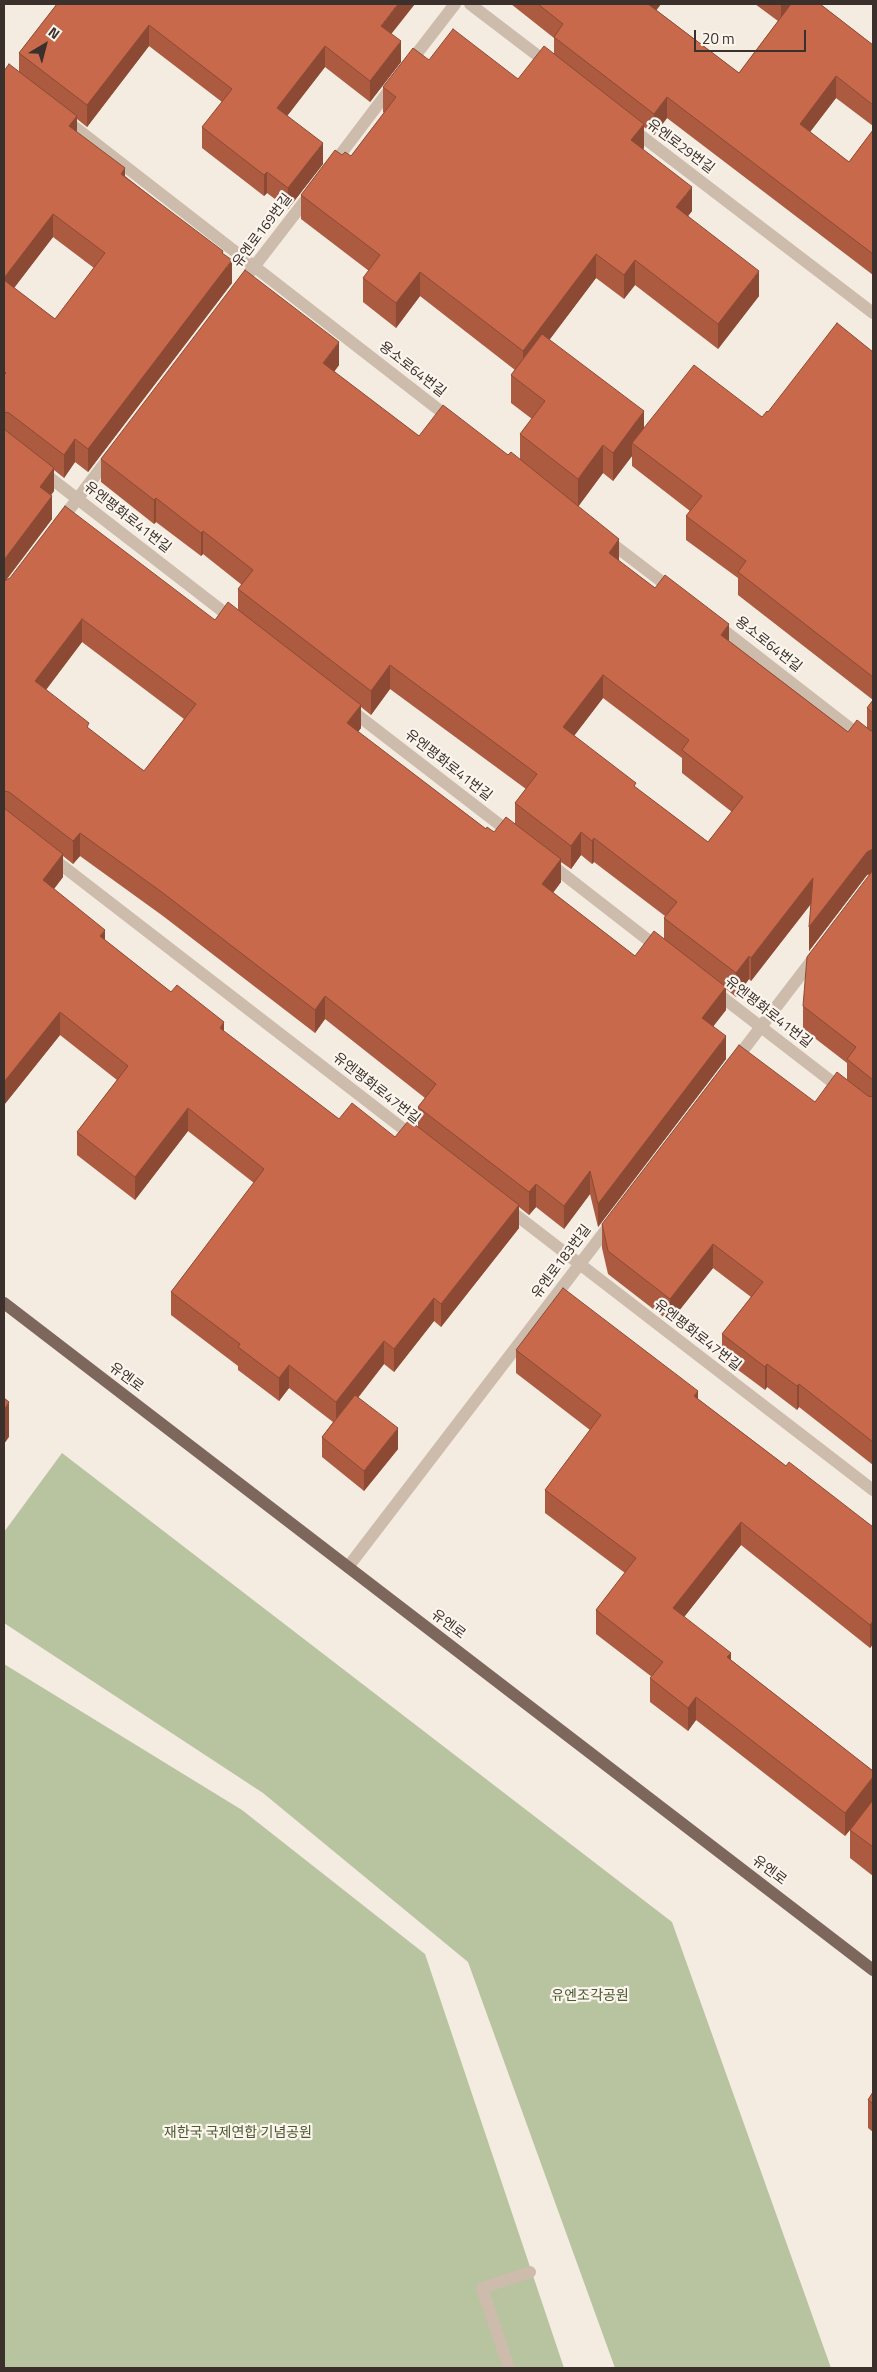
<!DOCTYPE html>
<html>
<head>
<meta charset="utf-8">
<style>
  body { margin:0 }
  #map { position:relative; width:877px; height:2372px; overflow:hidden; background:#f4ebe1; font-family:"Titillium Web",sans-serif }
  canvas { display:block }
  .frame { position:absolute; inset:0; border:5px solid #3b302b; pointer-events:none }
  .north { position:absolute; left:20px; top:20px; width:50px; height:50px; -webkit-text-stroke:4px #fbf5ee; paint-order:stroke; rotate:37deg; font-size:14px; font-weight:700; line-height:20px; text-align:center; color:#3b302b }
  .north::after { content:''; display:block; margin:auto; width:18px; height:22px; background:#3b302b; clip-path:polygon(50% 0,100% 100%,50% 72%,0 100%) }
  .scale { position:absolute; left:694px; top:30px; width:112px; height:22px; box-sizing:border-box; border:2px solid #3b302b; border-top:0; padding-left:6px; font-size:15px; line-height:18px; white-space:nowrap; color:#3b302b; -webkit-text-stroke:4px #fbf5ee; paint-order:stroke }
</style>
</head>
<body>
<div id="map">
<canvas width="877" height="2372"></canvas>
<div class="frame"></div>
<div class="north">N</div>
<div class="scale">20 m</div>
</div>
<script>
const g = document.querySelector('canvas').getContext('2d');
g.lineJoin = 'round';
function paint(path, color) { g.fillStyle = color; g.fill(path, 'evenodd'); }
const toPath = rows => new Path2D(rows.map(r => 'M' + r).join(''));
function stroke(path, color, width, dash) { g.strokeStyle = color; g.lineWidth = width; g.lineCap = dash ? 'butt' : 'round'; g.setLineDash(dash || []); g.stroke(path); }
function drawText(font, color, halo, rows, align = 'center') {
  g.font = font + ' "Titillium Web","Noto Sans KR",sans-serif'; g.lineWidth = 4.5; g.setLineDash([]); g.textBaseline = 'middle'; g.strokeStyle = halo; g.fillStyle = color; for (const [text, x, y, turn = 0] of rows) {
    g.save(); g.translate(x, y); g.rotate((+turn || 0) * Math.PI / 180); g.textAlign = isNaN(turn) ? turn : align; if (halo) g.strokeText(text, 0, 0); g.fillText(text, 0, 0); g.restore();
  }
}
const green = toPath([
  [62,1453,672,1922,831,2368,615,2368,468,1962,263,1793,4,1623,4,1532],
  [4,1664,242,1810,425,1954,564,2368,4,2368]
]);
const minor = toPath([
  [470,4,550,65],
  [408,65,455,4],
  [63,118,452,420],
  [631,128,873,313],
  [331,167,393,85],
  [250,272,311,193],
  [40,470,234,620],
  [59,523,111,455],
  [606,539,674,591],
  [717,625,873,746],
  [347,707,513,835],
  [51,857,415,1138],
  [549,863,661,950],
  [713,990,844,1091],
  [734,1062,816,955],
  [507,1208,873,1490],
  [348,1567,612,1222],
  [509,2368,482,2288,530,2272]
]);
const major = toPath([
  [4,1303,873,1970]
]);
const wall = toPath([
  [57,4,391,34,401,62,370,102,325,67,287,116,323,164,288,209,267,193,264,196,202,148,202,127,222,102,149,46,87,127,77,119,77,132,125,176,223,254,232,283,88,472,75,462,64,478,54,470,54,491,51,495,52,519,6,580,215,620,238,610,238,589,242,585,203,554,201,556,156,522,154,524,101,482,101,459,339,365,334,372,419,436,508,455,520,460,520,434,532,419,511,403,511,375,515,370,420,296,396,328,363,302,363,278,369,271,301,219,301,195,342,155,351,156,384,113,383,112,383,87,429,60,518,79,554,54,554,38,511,4,661,4,656,10,739,73,778,21,755,4,820,4,873,45,873,126,836,98,810,132,849,162,873,130,873,275,667,118,654,135,644,127,644,148,643,149,692,211,688,216,759,296,718,349,635,285,624,299,596,278,549,340,644,428,762,417,768,412,873,352,873,1465,799,1407,797,1410,767,1387,765,1390,722,1358,722,1334,751,1297,713,1268,670,1322,608,1274,602,1248,602,1224,815,1102,847,1080,847,1063,803,1029,803,1006,870,874,867,875,809,951,811,904,751,981,749,979,736,997,726,989,726,1010,713,1026,726,1059,598,1227,590,1194,564,1229,536,1207,529,1215,519,1207,519,1228,441,1327,434,1321,394,1372,384,1364,358,1398,398,1449,364,1491,322,1457,322,1437,333,1422,289,1388,279,1401,238,1370,238,1366,171,1315,171,1292,254,1183,188,1131,135,1200,77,1155,77,1132,117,1080,60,1035,4,1105,4,71,19,72,19,53],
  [53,237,94,268,55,319,14,288],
  [632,456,632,466,690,511,686,516,686,540,738,578,738,595,873,700,867,708,867,727,848,732,729,641,655,588,619,561,578,506,603,473,613,481],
  [82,642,184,719,144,771,89,729,46,690],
  [390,689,526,789,515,803,515,824,494,832,486,829,358,732,361,728,361,707,371,715],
  [603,698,682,758,682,773,732,812,708,842,636,788,574,736],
  [581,855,592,864,594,862,665,916,664,918,664,939,635,956,553,893,561,882,561,862,571,869],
  [63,856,73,864,80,856,163,916,315,1033,325,1019,425,1098,418,1107,418,1127,395,1137,339,1119,171,992,105,940,54,889,63,877],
  [516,1350,698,1399,786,1466,873,1527,873,1644,870,1648,741,1545,684,1617,731,1660,873,1771,873,1876,850,1858,850,1830,845,1836,696,1720,688,1731,650,1702,650,1678,652,1677,596,1634,596,1610,625,1573,545,1513,545,1490,590,1430,516,1373],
  [873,2092,873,2132,868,2128,868,2100]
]);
const shadedWall = toPath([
  [398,4,415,4,381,47,381,26],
  [646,4,661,4,646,24],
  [781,4,796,4,781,24],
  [149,25,149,46,87,127,87,105],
  [401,41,401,62,370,102,370,81],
  [325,46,325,67,277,129,277,108],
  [836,76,836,98,800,145,800,124],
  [667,97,667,118,654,135,654,114],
  [77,116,77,139,69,126],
  [644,124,644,148,631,165,631,140],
  [323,143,323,164,288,209,288,188],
  [125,168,125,192,121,174],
  [267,172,267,193,264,196,264,175],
  [692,187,692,211,676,231,676,207],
  [53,214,53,237,4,301,4,278],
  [223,251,223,272,232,260,232,283,88,472,88,449],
  [596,254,596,278,523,375,523,351],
  [635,260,635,285,624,299,624,275],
  [759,271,759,296,718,349,718,324],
  [420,272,420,296,396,328,396,303],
  [339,342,339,365,323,386,323,363],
  [644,411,644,440,632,443,632,456,613,481,613,453],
  [75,439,75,462,64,478,64,455],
  [603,445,603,473,578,507,578,479],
  [54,468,54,491,40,510,40,487],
  [52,496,52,519,4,583,4,560],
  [156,498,156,522,154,524,154,500],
  [203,531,203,554,201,556,201,533],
  [619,539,619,563,609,553],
  [82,619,82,642,35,704,35,681],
  [729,624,729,647,721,635],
  [390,665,390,689,371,715,371,691],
  [603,675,603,698,563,750,563,727],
  [361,705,361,728,347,746,347,723],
  [581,832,581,855,571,869,571,846],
  [80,833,80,856,73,864,73,841],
  [594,838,594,862,592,864,592,841],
  [873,849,873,873,867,875,809,951,809,927,867,852],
  [63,854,63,877,43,903,43,880],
  [561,859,561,882,542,907,542,884],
  [813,878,813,901,751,981,751,958],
  [105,930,105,953,100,936],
  [749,956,749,979,736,997,736,973],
  [726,987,726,1010,702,1041,702,1018],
  [325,996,325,1019,315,1033,315,1010],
  [60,1012,60,1035,4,1105,4,1082],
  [224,1022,224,1045,220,1028],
  [726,1036,726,1059,598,1227,598,1204],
  [188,1108,188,1131,135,1200,135,1177],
  [590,1171,590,1194,564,1229,564,1206],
  [536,1184,536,1207,529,1215,529,1192],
  [519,1205,519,1228,441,1327,441,1304],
  [713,1244,713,1268,670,1322,670,1299],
  [434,1298,434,1321,394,1372,394,1349],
  [384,1341,384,1364,336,1425,336,1402],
  [767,1364,767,1387,765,1390,765,1367],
  [289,1365,289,1388,279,1401,279,1378],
  [799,1384,799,1407,797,1410,797,1386],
  [698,1391,698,1414,694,1396],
  [9,1402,9,1437,4,1444,4,1410],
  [398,1428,398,1449,364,1491,364,1471],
  [741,1522,741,1545,673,1631,673,1608],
  [873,1621,873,1644,870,1648,870,1625],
  [731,1653,731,1676,727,1657],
  [696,1697,696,1720,688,1731,688,1708],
  [873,1777,873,1801,845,1836,845,1813]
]);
const building = toPath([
  [57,4,398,4,381,26,401,41,370,81,325,46,277,108,323,143,288,188,267,172,264,175,202,127,232,89,149,25,87,105,19,53,57,4],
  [538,4,648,4,739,73,791,4,820,4,873,45,873,105,836,76,800,124,849,162,873,130,873,254,667,97,654,114,554,37,563,24,538,4],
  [453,29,518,79,544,46,644,124,631,140,692,187,676,207,759,271,718,324,635,260,624,275,596,254,523,351,420,272,396,303,363,278,380,255,301,195,335,150,342,155,345,152,351,156,396,97,383,87,413,48,429,60,453,29],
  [9,64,77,116,69,126,125,168,121,174,223,251,222,253,232,260,88,449,75,439,64,455,9,413,4,412,4,375,6,373,4,371,4,280,55,319,105,253,53,214,4,278,4,71,9,64],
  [245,270,339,342,323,363,419,436,443,405,508,455,511,452,619,539,609,553,655,588,665,575,729,624,721,635,848,732,857,720,871,731,873,730,873,849,867,852,809,927,813,878,751,958,749,956,736,973,664,918,677,902,594,838,592,841,581,832,571,846,515,803,537,774,390,665,371,691,238,589,253,570,203,531,201,533,156,498,154,500,101,459,245,270],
  [603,675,689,740,682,750,743,797,708,842,634,786,636,783,563,727,603,675],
  [837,323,873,352,873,677,738,572,746,561,686,516,702,496,632,443,694,365,762,417,767,411,768,412,837,323],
  [542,334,644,411,613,453,603,445,578,479,520,434,545,401,511,375,542,334],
  [4,429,54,468,40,487,52,496,4,560,4,429],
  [65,506,215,620,228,602,361,705,347,723,486,829,487,827,494,832,506,817,561,859,542,884,635,956,654,931,726,987,702,1018,726,1036,598,1204,590,1171,564,1206,536,1184,529,1192,418,1107,436,1084,325,996,315,1010,163,893,80,833,73,841,9,792,4,791,4,581,10,578,65,506],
  [82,619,196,704,144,771,87,727,89,723,35,681,82,619],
  [873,700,873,713,867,708,873,700],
  [4,808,63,854,43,880,105,930,100,936,171,992,177,985,224,1022,220,1028,339,1119,352,1103,395,1137,409,1120,519,1205,441,1304,434,1298,394,1349,384,1341,336,1402,289,1365,279,1378,238,1347,240,1344,171,1292,264,1169,188,1108,135,1177,77,1132,128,1066,60,1012,4,1082,4,808],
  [873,870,873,1080,847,1059,856,1047,803,1006,807,957,873,870],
  [739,1045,815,1102,837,1072,868,1096,873,1097,873,1442,799,1384,797,1386,767,1364,765,1367,722,1334,763,1282,713,1244,670,1299,608,1251,602,1224,739,1045],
  [563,1288,698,1391,694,1396,786,1466,789,1462,873,1527,873,1621,870,1625,741,1522,673,1608,731,1653,727,1657,873,1771,873,1777,845,1813,696,1697,688,1708,650,1678,663,1662,596,1610,636,1558,545,1490,601,1415,516,1350,563,1288],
  [355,1395,398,1428,364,1471,322,1437,355,1395],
  [4,1398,9,1402,4,1410,4,1398],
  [873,1800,873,1847,850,1830,873,1800],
  [873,2092,873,2104,868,2100,873,2092]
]);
const streetNames = [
  ["유엔로29번길",680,147,37],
  ["유엔로169번길",263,231,-53],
  ["용소로64번길",412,370,38],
  ["유엔평화로41번길",127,518,38],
  ["용소로64번길",768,645,38],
  ["유엔평화로41번길",448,766,38],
  ["유엔평화로41번길",768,1013,38],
  ["유엔평화로47번길",376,1089,38],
  ["유엔로183번길",562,1262,-53],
  ["유엔평화로47번길",697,1336,38],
  ["유엔로",126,1378,37],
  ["유엔로",448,1625,37],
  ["유엔로",769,1871,37]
];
const parkNames = [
  ["유엔조각공원",590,1997],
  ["재한국 국제연합 기념공원",238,2134]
];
paint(green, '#b8c4a0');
stroke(minor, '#cdbbac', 12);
stroke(major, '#7d675c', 12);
paint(wall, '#ac5a40');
paint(shadedWall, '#8c4a34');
paint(building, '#c8694b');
stroke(building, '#8c4a34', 1);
drawText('14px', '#3b302b', '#fbf5ee', streetNames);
drawText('14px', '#4a5a2e', '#fbf5ee', parkNames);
</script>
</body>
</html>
